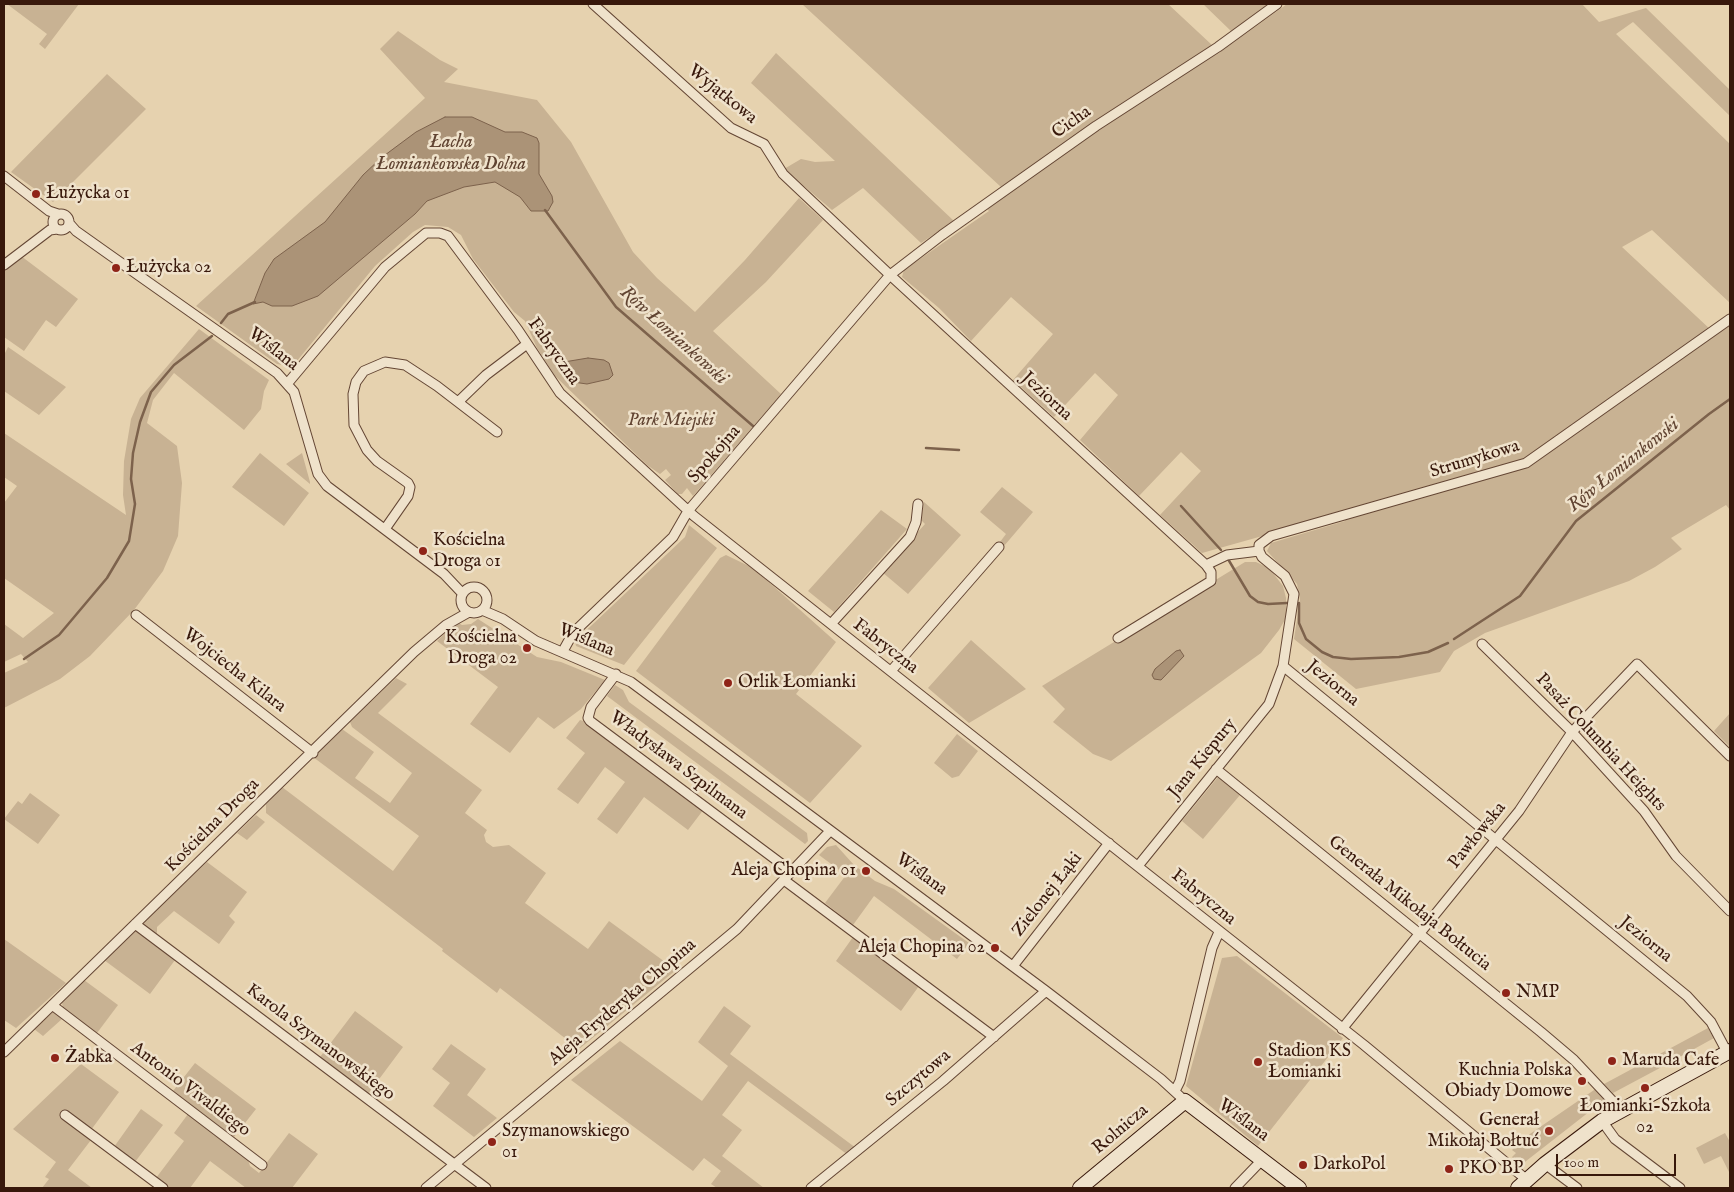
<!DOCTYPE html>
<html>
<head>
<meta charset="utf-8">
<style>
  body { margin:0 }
  #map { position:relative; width:1734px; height:1192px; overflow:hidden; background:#e6d2af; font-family:"IM FELL English",serif }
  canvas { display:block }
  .frame { position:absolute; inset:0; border:5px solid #38180b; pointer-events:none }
  .scale { position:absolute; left:1556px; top:1154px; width:120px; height:22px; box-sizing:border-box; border:2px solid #38180b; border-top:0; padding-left:6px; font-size:15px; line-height:18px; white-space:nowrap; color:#38180b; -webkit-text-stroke:4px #efe2cb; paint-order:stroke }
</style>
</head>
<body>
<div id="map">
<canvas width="1734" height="1192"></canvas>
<div class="frame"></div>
<div class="scale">100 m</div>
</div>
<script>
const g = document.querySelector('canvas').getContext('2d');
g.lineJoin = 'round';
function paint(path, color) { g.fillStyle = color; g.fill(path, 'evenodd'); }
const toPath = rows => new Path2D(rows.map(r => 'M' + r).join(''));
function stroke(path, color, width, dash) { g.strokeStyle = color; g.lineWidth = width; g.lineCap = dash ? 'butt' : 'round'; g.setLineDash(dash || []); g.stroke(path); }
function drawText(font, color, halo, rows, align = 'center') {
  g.font = font + ' "IM FELL English",serif'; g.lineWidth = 5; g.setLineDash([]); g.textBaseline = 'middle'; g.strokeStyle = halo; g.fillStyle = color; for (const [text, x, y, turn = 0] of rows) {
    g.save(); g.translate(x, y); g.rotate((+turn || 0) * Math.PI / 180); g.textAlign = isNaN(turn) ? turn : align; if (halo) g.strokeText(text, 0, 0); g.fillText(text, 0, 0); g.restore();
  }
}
const green = toPath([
  [7,4,79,4,45,49,39,44,47,34],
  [802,4,1168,4,1212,45,1096,120,1075,138,1001,187],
  [1203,4,1272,4,1232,32],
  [1287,4,1582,4,1599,22,1646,8,1730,90,1730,116,1633,22,1616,34,1730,144,1730,303,1652,230,1622,247,1711,330,1525,462,1202,553,1160,515,1201,471,1181,452,1139,496,1080,440,1118,395,1095,373,1054,417,1013,380,1053,334,1011,297,971,341,939,308,902,277,904,270,989,211,986,208,1006,193,1163,86,1219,53],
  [398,31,440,60,458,69,444,82,537,100,571,142,633,252,657,278,695,312,745,260,799,198,823,220,766,282,713,331,781,394,693,496,687,488,682,494,678,494,665,480,671,475,666,469,660,474,647,465,555,376,537,348,525,321,514,312,473,259,461,235,448,227,425,225,413,232,375,266,292,367,277,364,196,306,425,98,380,49],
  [776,53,954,221,921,243,863,188,832,210,784,169,801,159,815,162,835,161,751,83],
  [107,74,146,109,53,202,11,172],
  [21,256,78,299,56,327,46,320,24,351,4,337,4,269],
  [1730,323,1730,510,1726,505,1671,538,1682,549,1655,567,1629,581,1485,633,1454,651,1440,672,1356,689,1294,639,1300,600,1297,584,1267,551,1271,543,1345,521,1343,518,1527,466],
  [199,329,269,380,264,391,261,409,244,430,174,373,153,400,147,423,177,446,182,483,178,536,163,571,134,610,90,656,60,679,4,708,4,673,28,662,21,654,4,662,4,624,23,638,54,613,4,578,4,503,17,486,4,477,4,433,126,515,123,495,124,461,131,419,140,398],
  [8,347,66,387,39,415,4,391,4,355],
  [260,453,309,493,284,526,232,487],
  [302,453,310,482,310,484,286,464],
  [1002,487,1033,512,1004,546,1000,542,1006,534,980,512],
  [924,502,961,535,908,594,882,572,925,524,921,520],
  [881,510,907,529,834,612,808,591],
  [689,525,717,548,624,665,576,646,575,641,685,537],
  [726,555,753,568,836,642,796,694,862,746,810,803,636,671,720,558],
  [1245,562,1256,562,1269,568,1283,586,1286,598,1286,618,1279,630,1261,653,1111,761,1093,754,1053,722,1065,709,1042,686],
  [478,619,537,657,561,662,605,680,581,709,554,729,538,717,510,753,470,724,498,687,437,641,457,622,462,625,471,624],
  [971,640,1026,689,969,723,928,688],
  [396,678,407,684,378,713,482,790,465,813,487,830,484,835,486,842,493,847,509,845,546,873,525,903,588,949,609,921,676,970,579,1049,500,988,497,993,442,951,443,949,266,813,266,804,282,787,393,871,419,836,313,757,342,729,374,752,355,778,390,803,412,773,352,727,350,722],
  [615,685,623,690,629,702,807,833,808,841,805,844,607,696],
  [1730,713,1730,747,1714,731],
  [580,720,587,722,704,809,688,830,644,797,617,834,597,819,625,782,605,767,578,804,557,789,585,753,566,738],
  [957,734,978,751,959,776,952,778,934,763],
  [1218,777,1240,795,1203,839,1182,821],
  [30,793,60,815,38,844,4,819,18,801,22,804],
  [256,815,265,822,247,840,237,833],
  [836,845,854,865,875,881,894,889,969,943,957,959,874,896,853,925,825,903,846,875,819,855,827,847],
  [207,862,247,892,229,916,235,922,219,944,174,911,157,927,157,935,142,923],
  [135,930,175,960,150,994,104,960],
  [853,937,919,986,901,1011,836,961],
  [4,939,66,983,16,1028,4,1020],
  [1237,956,1343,1038,1258,1146,1186,1086,1222,958],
  [84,980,118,1005,97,1033,63,1008,62,1003],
  [724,1006,751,1026,730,1054,856,1148,848,1155,748,1081,722,1115,742,1130,722,1156,764,1188,717,1188,711,1184,721,1171,704,1158,693,1171,571,1080,620,1041,702,1101,728,1066,698,1042],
  [355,1011,403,1047,368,1094,320,1057],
  [53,1012,62,1019,43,1036,34,1029],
  [1708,1028,1714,1038,1658,1069,1613,1093,1604,1084],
  [451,1044,486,1069,467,1095,497,1118,474,1137,433,1106,450,1083,432,1069],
  [195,1063,256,1109,234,1137,173,1091],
  [81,1064,119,1092,91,1130,68,1111,61,1113,62,1118,91,1140,68,1170,92,1188,42,1188,49,1179,45,1177,56,1162,13,1129],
  [1597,1088,1606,1097,1603,1101,1521,1165,1512,1157,1516,1153,1512,1150,1524,1138],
  [141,1109,163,1125,135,1162,114,1147],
  [188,1114,248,1160,250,1166,259,1173,289,1133,318,1154,292,1188,246,1188,210,1161,190,1188,169,1188,156,1178,184,1141,174,1133],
  [1725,1133,1730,1142,1730,1174,1721,1156,1704,1164,1696,1148]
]);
const water = toPath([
  [445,117,472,117,505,132,522,132,537,138,539,143,539,174,552,196,553,202,548,211,531,211,520,197,495,182,464,187,427,201,415,214,318,296,292,306,272,306,263,302,253,304,265,273,274,259,325,222,363,175,381,158,416,132,445,117],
  [588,358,604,360,609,363,613,375,609,379,587,384,573,382,563,375,561,366,564,362,588,358],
  [1180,650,1184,656,1161,680,1154,679,1152,675,1155,669,1176,651,1180,650]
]);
const stream = toPath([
  [545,210,616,307,753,426],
  [221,323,228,314,255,302],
  [926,448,959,450],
  [1181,506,1221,550],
  [1228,559,1250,596,1258,602,1268,604,1287,603],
  [1299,603,1299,623,1306,639,1322,652,1333,657,1351,659,1399,657,1428,652,1448,643],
  [1454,639,1520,596,1576,521,1709,414,1730,399],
  [24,659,59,635,107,578,129,541,135,504,131,479,133,453,140,422,151,392,174,365,212,336]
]);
const street = toPath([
  [593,4,731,128,764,144,783,174,890,275,1206,565,1227,555,1259,551,1262,557,1285,576,1294,594,1283,666,1687,996,1711,1022,1727,1052],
  [4,176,49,211,58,214],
  '53 222a8 8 0 1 1 16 0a8 8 0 1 1-16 0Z',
  [69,223,76,231,107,253,277,373,294,392,318,474,327,486,444,574,462,593],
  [4,265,50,230,57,229],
  [287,384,385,267,426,233,440,233,448,236,518,330,560,393,694,516,1364,1045,1527,1180],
  [458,402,486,375,527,344],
  [385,529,408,496,410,487,408,483,377,461,367,450,354,425,353,394,356,382,364,371,385,362,405,365,437,386,497,432],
  [1259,551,1259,545,1271,536,1526,463,1730,319],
  '461 600a13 13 0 1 1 26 0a13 13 0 1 1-26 0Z',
  [482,610,503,619,536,641,631,682,1046,991,1161,1079,1185,1101],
  [136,615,313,753],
  [831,624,910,537,916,522,918,504],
  [1118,638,1211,581,1211,572,1206,565],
  [1482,644,1572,732,1644,811,1676,856,1730,911],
  [563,651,573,633,673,537,688,511,890,275,942,235,1096,126,1218,47,1277,4],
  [891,671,999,547],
  [616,674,591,707,588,718,590,721,791,871],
  [1216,769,1541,1032,1574,1060,1621,1110],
  [1138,866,1269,704,1283,666],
  [784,880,994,1037],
  [135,924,486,1188],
  [1013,966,1109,843],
  [52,1005,262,1165],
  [1342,1029,1519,811,1572,732,1637,664,1730,756],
  [4,1052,414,652,446,625,469,612],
  [1175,1091,1180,1081,1212,948,1219,932],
  [65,1115,163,1188],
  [1602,1121,1615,1139,1680,1188],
  [1545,1164,1577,1188],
  [426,1188,737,929,830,831],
  [811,1188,943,1081,1046,991],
  [1235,1188,1262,1160]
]);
const secondary = toPath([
  [1080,1188,1185,1101,1299,1188],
  [1518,1188,1545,1164,1602,1121,1730,1051]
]);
const markers = [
  [36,194,5,"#8f2418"],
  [116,268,5,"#8f2418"],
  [423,551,5,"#8f2418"],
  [527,648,5,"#8f2418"],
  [728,683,5,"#8f2418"],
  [866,871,5,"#8f2418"],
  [995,948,5,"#8f2418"],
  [1506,993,5,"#8f2418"],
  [55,1058,5,"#8f2418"],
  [1612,1061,5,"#8f2418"],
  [1258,1062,5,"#8f2418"],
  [1582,1081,5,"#8f2418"],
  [1645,1088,5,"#8f2418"],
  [1549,1131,5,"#8f2418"],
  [492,1142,5,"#8f2418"],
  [1303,1165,5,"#8f2418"],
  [1449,1169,5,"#8f2418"]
];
const streetNames = [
  ["Wyjątkowa",722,95,39],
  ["Cicha",1072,123,-35],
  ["Wiślana",273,350,38],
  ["Fabryczna",553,352,55],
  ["Jeziorna",1046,397,43],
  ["Spokojna",715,455,-49],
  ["Strumykowa",1475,460,-17],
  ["Wiślana",586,641,23],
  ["Fabryczna",885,647,38],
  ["Wojciecha Kilara",234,671,38],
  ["Jeziorna",1332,684,39],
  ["Pasaż Columbia Heights",1600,743,47],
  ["Jana Kiepury",1203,759,-51],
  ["Władysława Szpilmana",678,766,37],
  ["Kościelna Droga",213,826,-45],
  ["Pawłowska",1478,836,-51],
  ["Wiślana",921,875,36],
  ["Zielonej Łąki",1048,895,-52],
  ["Fabryczna",1203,898,39],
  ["Generała Mikołaja Bołtucia",1409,904,39],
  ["Jeziorna",1645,940,39],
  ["Aleja Fryderyka Chopina",623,1003,-40],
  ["Karola Szymanowskiego",320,1043,37],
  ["Szczytowa",919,1079,-40],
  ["Antonio Vivaldiego",190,1090,37],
  ["Wiślana",1243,1121,37],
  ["Rolnicza",1121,1130,-40]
];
const poiNames = [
  ["Łużycka 01",46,194],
  ["Łużycka 02",126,268],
  ["Kościelna",433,541],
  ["Droga 01",433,562],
  ["Kościelna",517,638,"right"],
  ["Droga 02",517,659,"right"],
  ["Orlik Łomianki",738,683],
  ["Aleja Chopina 01",856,871,"right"],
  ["Aleja Chopina 02",985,948,"right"],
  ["NMP",1516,993],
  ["Stadion KS",1268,1052],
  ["Łomianki",1268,1073],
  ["Żabka",65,1058],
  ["Maruda Cafe",1622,1061],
  ["Kuchnia Polska",1572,1071,"right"],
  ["Obiady Domowe",1572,1092,"right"],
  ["Łomianki-Szkoła",1645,1107,"center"],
  ["02",1645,1128,"center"],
  ["Generał",1539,1121,"right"],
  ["Mikołaj Bołtuć",1539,1142,"right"],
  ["Szymanowskiego",502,1132],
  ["01",502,1153],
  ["DarkoPol",1313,1165],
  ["PKO BP",1459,1169]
];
const parkNames = [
  ["Park Miejski",671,421]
];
const waterNames = [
  ["Łacha",451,143],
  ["Łomiankowska Dolna",451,165],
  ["Rów Łomiankowski",673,336,42],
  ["Rów Łomiankowski",1624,466,-39]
];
paint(green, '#c8b293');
paint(water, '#ab9377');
stroke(water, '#7d624c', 1);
stroke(stream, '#7d624c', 2.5);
stroke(street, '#644634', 11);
stroke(secondary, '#38180b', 16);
stroke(street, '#efe2cb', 9);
stroke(secondary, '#efe2cb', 14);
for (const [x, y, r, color] of markers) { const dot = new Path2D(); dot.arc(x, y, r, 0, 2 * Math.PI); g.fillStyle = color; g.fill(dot); stroke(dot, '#efe2cb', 2); }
drawText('18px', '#38180b', '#efe2cb', streetNames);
drawText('18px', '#38180b', '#efe2cb', poiNames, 'left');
drawText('italic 18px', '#634634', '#efe2cb', parkNames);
drawText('italic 19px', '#604331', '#efe2cb', waterNames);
</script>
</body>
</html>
